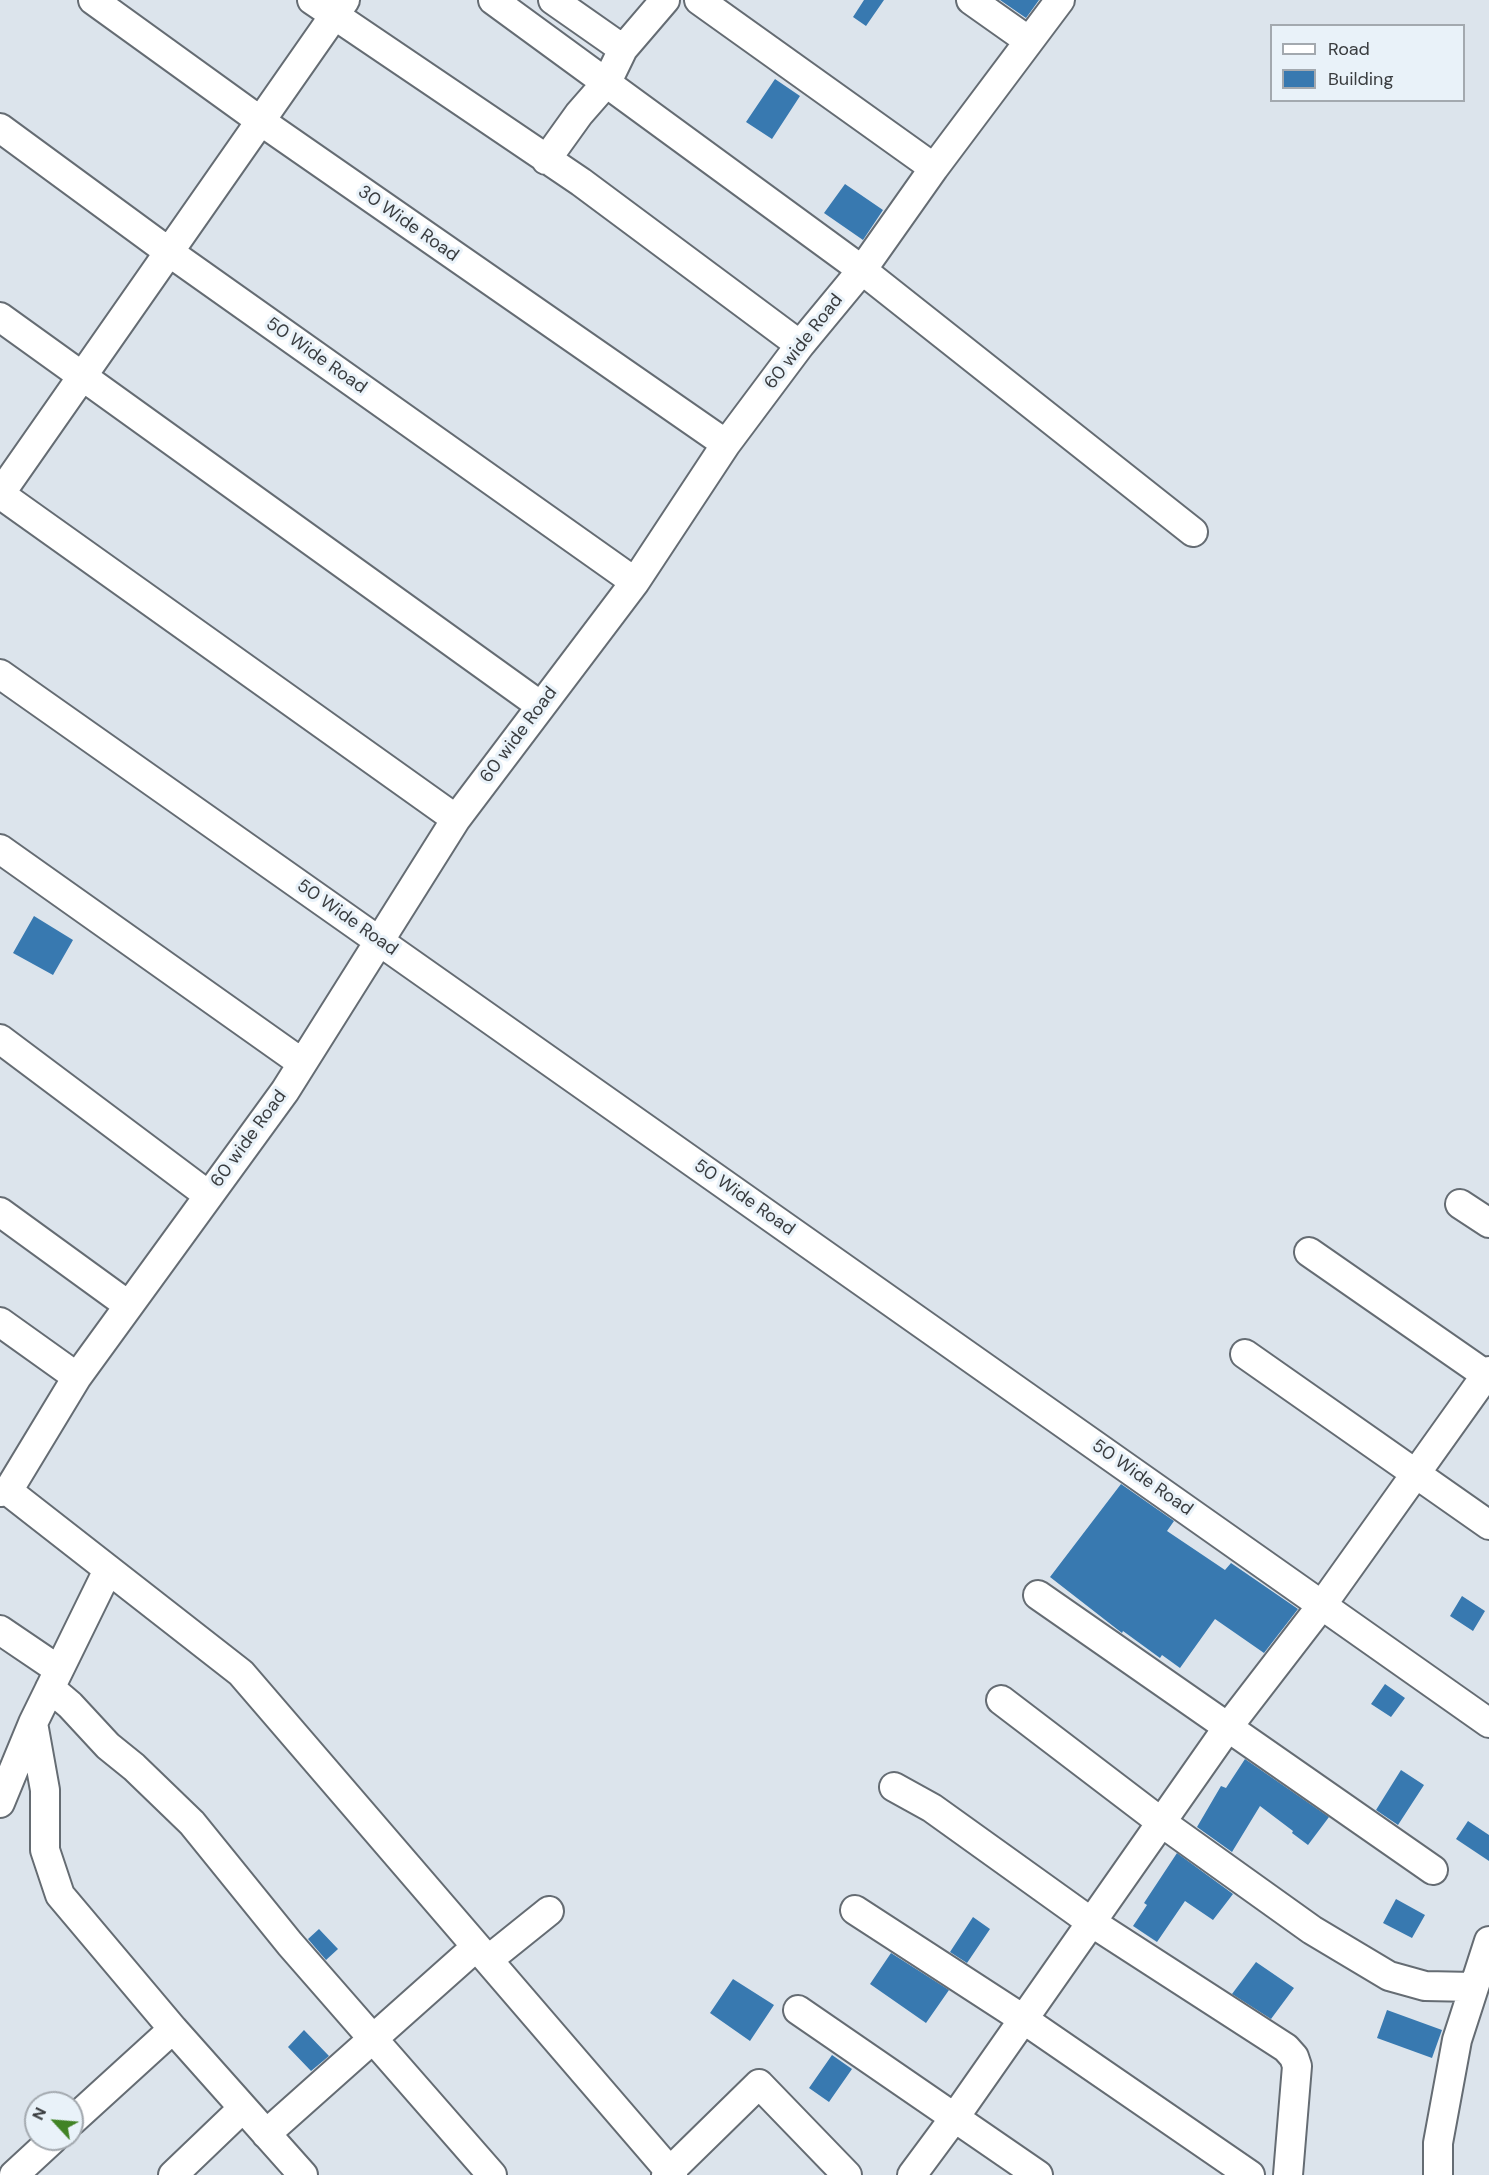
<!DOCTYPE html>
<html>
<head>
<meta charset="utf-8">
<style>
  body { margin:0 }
  #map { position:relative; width:1489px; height:2175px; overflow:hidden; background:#dce4ec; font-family:"DM Sans",sans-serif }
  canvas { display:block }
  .legend { position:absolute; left:1270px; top:24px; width:195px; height:78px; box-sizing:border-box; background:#e9f2f9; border:2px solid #a3a9af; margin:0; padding:8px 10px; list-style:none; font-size:18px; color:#393c3f }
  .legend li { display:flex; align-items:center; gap:12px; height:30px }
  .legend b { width:30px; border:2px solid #a3a9af }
  .north { position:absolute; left:24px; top:2091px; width:60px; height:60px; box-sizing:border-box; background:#e9f2f9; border:2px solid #a3a9af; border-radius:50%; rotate:296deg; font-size:16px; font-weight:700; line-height:24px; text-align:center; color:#393c3f }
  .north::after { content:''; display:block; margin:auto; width:21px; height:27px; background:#418325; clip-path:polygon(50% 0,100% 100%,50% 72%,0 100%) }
</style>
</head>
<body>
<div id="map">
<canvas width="1489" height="2175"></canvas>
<ul class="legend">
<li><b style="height:8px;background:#fff"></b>Road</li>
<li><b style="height:16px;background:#3879b0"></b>Building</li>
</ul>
<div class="north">N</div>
</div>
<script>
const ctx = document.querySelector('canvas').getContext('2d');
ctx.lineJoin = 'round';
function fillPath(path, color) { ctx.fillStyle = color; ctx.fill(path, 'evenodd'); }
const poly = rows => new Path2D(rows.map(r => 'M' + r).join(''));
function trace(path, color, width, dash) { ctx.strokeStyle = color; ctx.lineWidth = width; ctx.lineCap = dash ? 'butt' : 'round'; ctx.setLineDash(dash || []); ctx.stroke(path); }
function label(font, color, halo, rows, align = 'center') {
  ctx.font = font + ' "DM Sans",sans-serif'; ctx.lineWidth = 6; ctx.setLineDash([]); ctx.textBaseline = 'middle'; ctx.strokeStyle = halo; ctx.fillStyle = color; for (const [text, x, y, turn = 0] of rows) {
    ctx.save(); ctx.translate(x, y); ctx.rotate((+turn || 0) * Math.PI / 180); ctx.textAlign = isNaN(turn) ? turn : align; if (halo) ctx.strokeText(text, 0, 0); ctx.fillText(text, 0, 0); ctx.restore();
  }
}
fillPath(poly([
  [864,0,884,0,866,26,853,17],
  [1000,0,1039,0,1026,18],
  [775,79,800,96,772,139,746,122],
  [845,184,883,210,863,240,824,213],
  [34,916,73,940,53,975,13,953],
  [1121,1484,1174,1521,1167,1531,1225,1570,1231,1563,1298,1609,1264,1653,1215,1619,1180,1668,1162,1655,1160,1658,1123,1631,1122,1633,1050,1577],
  [1462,1596,1485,1611,1473,1631,1450,1616],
  [1385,1684,1405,1698,1391,1717,1371,1704],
  [1245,1759,1329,1817,1308,1845,1292,1833,1293,1831,1260,1806,1232,1852,1197,1827,1221,1786,1226,1788],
  [1401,1770,1424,1785,1398,1825,1376,1810],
  [1468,1821,1489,1835,1489,1861,1456,1839],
  [1177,1853,1233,1894,1213,1920,1185,1901,1157,1942,1133,1926,1147,1905,1144,1903],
  [1396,1899,1425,1915,1412,1938,1383,1923],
  [973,1917,990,1929,967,1963,950,1952],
  [319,1929,338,1949,326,1960,308,1939],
  [891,1953,949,1990,926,2023,870,1984],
  [1256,1962,1294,1988,1271,2019,1232,1994],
  [733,1979,774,2005,750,2041,710,2013],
  [1387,2010,1442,2030,1432,2058,1377,2038],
  [304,2030,329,2056,311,2071,288,2047],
  [832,2055,852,2069,829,2102,809,2088]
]), '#3879b0');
const minor = poly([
  [93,0,262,122,726,444],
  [312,0,581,182,800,345],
  [493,0,862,270,1193,532],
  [553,0,623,49],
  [699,0,934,168],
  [971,0,1029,41],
  [0,128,169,252,635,582],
  [546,160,579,114,607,82,623,49,665,0],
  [0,317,541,706],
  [0,494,345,0],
  [0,494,456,819],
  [0,674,1489,1723],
  [0,849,302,1063],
  [0,1039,208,1195],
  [1460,1204,1489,1223],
  [0,1212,128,1305],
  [1309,1252,1489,1377],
  [0,1322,77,1377],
  [1245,1354,1489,1525],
  [8,1491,77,1377,285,1091,456,819,635,582,726,444,800,345,862,270,934,168,1060,0],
  [0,1492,8,1491,241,1673,673,2175],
  [1038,1595,1433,1870],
  [0,1630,59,1670],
  [50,1688,70,1705,108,1746,134,1767,192,1823,290,1944,492,2175],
  [1001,1700,1161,1822,1312,1930,1389,1976,1425,1986,1474,1987],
  [33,1723,45,1790,45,1850,60,1895,173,2029,303,2175],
  [894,1787,932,1808,1091,1922,1286,2048,1294,2057,1297,2066,1288,2175],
  [0,1803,33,1723,108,1570],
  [855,1910,1023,2019,1250,2175],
  [488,1960,549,1911],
  [798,2010,1038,2175],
  [72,2121,173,2029],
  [266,2134,476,1947],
  [14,2175,53,2139],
  [173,2175,243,2108],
  [666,2175,759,2084,847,2175],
  [912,2175,955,2117,1228,1727,1322,1605,1489,1371],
  [1438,2175,1438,2143,1457,2040,1489,1941]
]);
trace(minor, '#656c73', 32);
trace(minor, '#fff', 28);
label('18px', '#393c3f', '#e9f2f9', [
  ["30 Wide Road",408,224,35],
  ["60 wide Road",804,342,-52],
  ["50 Wide Road",316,356,35],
  ["60 wide Road",519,735,-53],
  ["50 Wide Road",347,918,35],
  ["60 wide Road",249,1139,-54],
  ["50 Wide Road",744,1198,35],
  ["50 Wide Road",1142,1478,35]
]);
</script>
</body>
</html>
